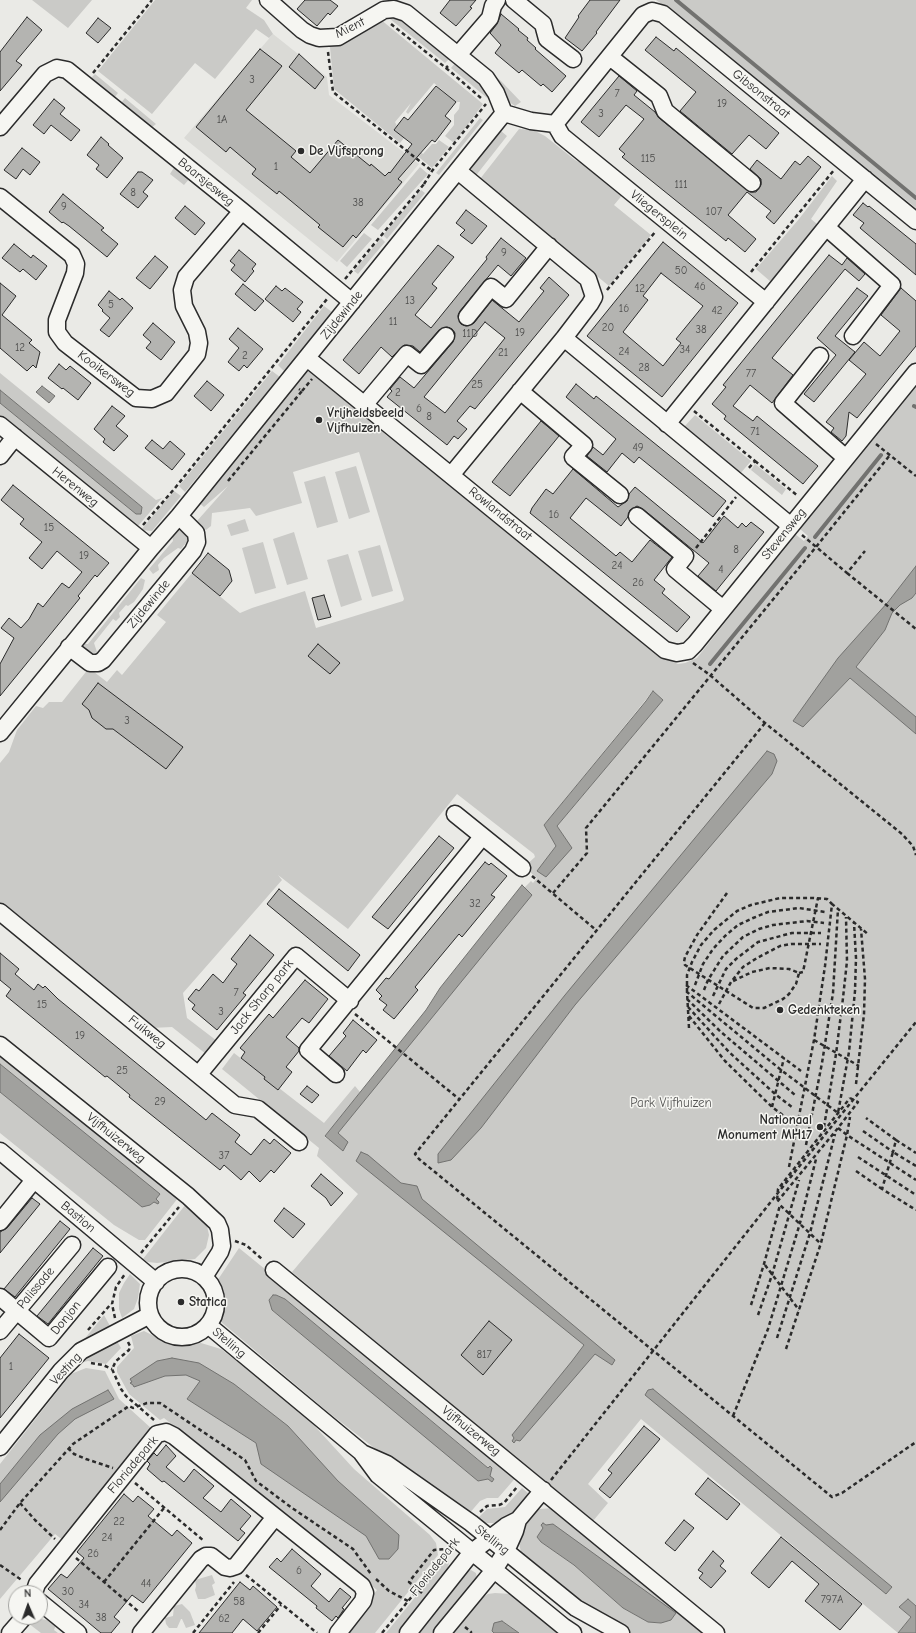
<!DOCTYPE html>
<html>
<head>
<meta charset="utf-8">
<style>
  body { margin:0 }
  #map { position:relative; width:916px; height:1633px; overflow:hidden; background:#eaeae6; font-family:"Comic Neue",sans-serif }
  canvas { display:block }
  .north { position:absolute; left:8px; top:1585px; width:40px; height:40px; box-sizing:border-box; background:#f6f6f2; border:1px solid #a5a5a2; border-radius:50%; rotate:358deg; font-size:11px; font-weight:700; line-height:16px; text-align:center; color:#2b2b2b }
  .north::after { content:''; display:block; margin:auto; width:14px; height:18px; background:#2b2b2b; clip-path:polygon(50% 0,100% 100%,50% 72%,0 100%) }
</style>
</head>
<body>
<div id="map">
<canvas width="916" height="1633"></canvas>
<div class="north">N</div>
</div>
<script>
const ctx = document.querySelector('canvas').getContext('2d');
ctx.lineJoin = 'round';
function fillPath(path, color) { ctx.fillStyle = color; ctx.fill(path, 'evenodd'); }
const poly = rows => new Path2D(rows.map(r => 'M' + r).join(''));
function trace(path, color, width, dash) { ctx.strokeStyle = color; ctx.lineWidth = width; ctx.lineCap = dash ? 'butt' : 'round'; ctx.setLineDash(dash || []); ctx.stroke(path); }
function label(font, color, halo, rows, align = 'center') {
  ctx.font = font + ' "Comic Neue",sans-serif'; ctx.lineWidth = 3; ctx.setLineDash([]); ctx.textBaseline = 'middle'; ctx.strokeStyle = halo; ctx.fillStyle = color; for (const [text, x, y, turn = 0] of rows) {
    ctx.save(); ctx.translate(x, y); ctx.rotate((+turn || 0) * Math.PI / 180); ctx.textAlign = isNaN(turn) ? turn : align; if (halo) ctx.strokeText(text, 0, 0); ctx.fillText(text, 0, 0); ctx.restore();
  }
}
fillPath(poly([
  [273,34,327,77,329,95,419,164,337,262,184,138]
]), '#dadad6');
fillPath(poly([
  [32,0,92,0,68,28],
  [155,0,252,0,246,8,264,20,273,34,269,38,256,29,215,79,195,63,152,114,98,71],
  [656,0,916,0,916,208,673,12],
  [397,14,451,57,445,63,385,15],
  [380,19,483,104,454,143,445,136,454,125,454,115,459,109,460,102,456,102,434,83,408,114,406,112,411,103,395,122,397,126,394,130,404,138,400,143,334,89,330,47,342,43],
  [476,60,501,81,521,102,515,106,508,101,475,65],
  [457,61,485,85,492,102,451,68],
  [95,74,118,93,114,98,90,79],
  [125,98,156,124,151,128,121,103],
  [480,118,483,120,439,175,436,173],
  [519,129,533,130,545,136,575,160,595,170,624,193,614,205,651,235,609,286,480,179],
  [501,131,507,136,474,178,471,174,472,165],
  [439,140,449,147,432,168,409,149,412,144,423,154,432,144,436,144],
  [175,166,190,178,184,185,170,174],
  [420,167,428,174,378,230,371,225],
  [832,176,837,181,811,219,817,224,771,282,756,269,799,219],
  [421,190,425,193,387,239,383,235],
  [364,233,372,239,347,267,340,261],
  [381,238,385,242,358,274,354,271],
  [324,306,332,312,285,372,278,365],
  [272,371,280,377,185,492,179,486],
  [302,371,310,372,323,379,386,435,436,472,665,658,678,664,685,663,697,658,795,534,804,541,808,536,800,529,916,385,916,1606,908,1599,900,1608,911,1617,898,1633,641,1419,588,1484,608,1503,593,1521,552,1490,553,1488,540,1477,537,1477,538,1475,528,1467,526,1468,497,1442,292,1272,358,1194,317,1156,319,1148,222,1069,234,1053,324,1123,355,1086,360,1092,325,1137,329,1140,527,891,524,888,531,881,533,883,537,878,524,867,535,857,534,854,457,794,348,929,278,875,282,880,183,993,187,1018,217,1041,206,1054,172,1027,151,1028,0,908,0,763,9,752,17,730,36,706,43,708,49,702,62,702,89,668,107,682,117,670,122,675,166,622,157,615,192,573,240,613,252,608,305,591,316,628,403,601,404,599,359,452,293,472,302,503,256,516,250,508,212,513,211,526,206,530,197,521,228,486,204,507,197,501,200,498,206,498],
  [653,691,663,700,557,826,567,841,538,871,556,846,544,825],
  [0,373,156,500,162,498,138,526,130,523,0,417,0,403,136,514,141,514,142,507,0,390],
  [695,415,751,461,739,475,684,427],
  [755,464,786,489,782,495,751,470],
  [356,466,370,512,349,519,335,472],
  [325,476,338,522,317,528,304,482],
  [174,491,181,496,152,531,141,530],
  [245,519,249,531,231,536,227,525],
  [181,526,190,538,181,549,178,548,164,558,158,565,159,570,153,574,149,569,173,541,172,535],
  [294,532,308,579,287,585,273,539],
  [263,542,276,588,255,594,242,548],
  [380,545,393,591,372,597,358,551],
  [348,554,362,600,341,607,327,560],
  [141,578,145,580,143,589,134,602,128,606,126,605,119,613,120,617,116,621,113,619,94,643,97,652,89,655,81,650,85,644,88,644],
  [0,1052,178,1198,145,1240,139,1240,114,1225,0,1133,0,1092,150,1205,154,1202,159,1202,156,1199,159,1194,0,1064],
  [186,1204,201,1218,207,1226,209,1235,206,1248,195,1259,157,1263,148,1262,143,1259],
  [239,1248,501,1461,518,1475,498,1498,487,1498,480,1501,468,1515,373,1447,328,1412,220,1321,224,1302,222,1289,217,1281],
  [273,1295,275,1295,285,1299,491,1470,490,1476,494,1479,492,1482,272,1310,269,1300],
  [130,1274,140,1284,138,1298,134,1309,122,1318,119,1309,119,1293,124,1283],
  [104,1315,110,1326,84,1342,82,1342],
  [144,1331,164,1341,182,1345,201,1343,221,1349,247,1369,310,1421,354,1469,430,1535,436,1543,438,1555,375,1633,344,1633,377,1590,164,1418,160,1420,129,1394,117,1372,117,1367,134,1348,131,1336],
  [117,1341,121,1348,106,1364,88,1361,80,1363,76,1360],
  [86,1368,105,1371,119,1399,152,1429,64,1541,55,1534,0,1599,0,1464,71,1374],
  [522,1488,529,1494,510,1516,503,1521,493,1523,483,1523,477,1519,487,1509,505,1507],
  [554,1508,711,1633,629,1633,597,1615,522,1557,519,1543,521,1531,539,1509],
  [544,1528,661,1623,648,1622,623,1608,574,1565,541,1542,537,1537],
  [447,1558,449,1562,447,1573,432,1593,398,1633,386,1633],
  [471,1570,476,1573,477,1579,432,1633,416,1633,466,1572],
  [212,1575,215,1583,212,1585,215,1595,205,1599,198,1599,195,1590,196,1586,195,1580],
  [495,1593,511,1594,561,1633,519,1633,502,1621,492,1631,494,1633,452,1633,479,1600,488,1594],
  [182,1604,190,1612,195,1625,186,1628,182,1619,181,1619,177,1628,169,1628,166,1624,165,1618,173,1616,174,1606],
  [34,1618,48,1620,56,1625,54,1630,58,1633,41,1633,24,1620]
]), '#cacac7');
const water = poly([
  [42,386,55,396,49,403,36,392,42,386],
  [0,390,142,507,141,514,136,514,0,403,0,390],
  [916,566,916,593,912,598,900,605,892,613,885,630,856,667,916,717,916,734,850,678,803,727,793,721,838,658,888,602,916,566],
  [653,691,663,700,557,826,572,848,546,877,537,871,556,846,544,825,646,701,653,691],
  [767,751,774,754,777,761,772,774,575,1005,481,1128,451,1160,438,1163,438,1154,565,995,767,751],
  [522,885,532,895,338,1133,348,1142,343,1151,325,1136,426,1010,440,988,522,885],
  [0,1064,160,1194,156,1199,159,1202,158,1204,154,1202,150,1205,142,1207,0,1092,0,1064],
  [361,1152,368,1155,401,1183,417,1186,422,1199,615,1360,612,1365,595,1354,520,1441,516,1440,514,1443,512,1441,514,1438,512,1435,572,1361,584,1345,356,1161,361,1152],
  [273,1295,276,1295,285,1299,488,1468,490,1466,492,1468,490,1476,494,1479,492,1482,488,1479,478,1481,272,1310,269,1300,273,1295],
  [172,1358,199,1363,234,1384,288,1426,338,1481,399,1535,398,1549,389,1559,379,1559,366,1536,261,1464,256,1443,187,1399,200,1381,186,1375,165,1376,134,1387,133,1385,130,1383,132,1382,130,1379,157,1361,172,1358],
  [653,1389,892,1587,886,1594,645,1395,648,1390,653,1389],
  [108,1390,114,1399,75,1419,58,1434,0,1502,0,1484,40,1435,72,1409,108,1390],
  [543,1523,546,1525,553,1524,676,1613,671,1620,661,1623,648,1622,623,1608,574,1565,541,1542,537,1537,543,1528,541,1525,543,1523],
  [908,1599,916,1606,916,1633,898,1633,911,1617,899,1607,908,1599],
  [502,1621,519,1633,494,1633,492,1631,494,1623,502,1621]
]);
fillPath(water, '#a1a19e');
trace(water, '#727270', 1);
trace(poly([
  [676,0,916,198],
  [914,406,916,407],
  [815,537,881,455],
  [710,664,805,548]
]), '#727270', 4);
const building = poly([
  [305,0,330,0,338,6,330,15,328,13,317,26,297,9,305,0],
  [450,0,476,0,470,7,472,8,456,26,440,13,450,0],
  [590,0,620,0,596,32,597,33,582,51,565,38,579,17,578,16,590,0],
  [501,14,519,29,518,30,528,38,527,40,536,48,535,49,566,76,552,92,543,84,541,86,522,70,519,73,495,53,501,45,490,33,497,24,501,14],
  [27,17,42,30,16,61,22,65,0,91,0,52,27,17],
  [98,18,111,28,98,43,86,33,98,18],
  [656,37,674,51,676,48,779,133,766,149,749,135,732,154,680,111,696,92,645,50,656,37],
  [260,49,282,66,246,110,296,151,291,157,310,173,338,140,370,166,371,164,385,176,389,172,390,173,412,144,394,130,404,117,408,120,436,86,456,102,445,116,451,121,435,142,432,140,398,179,402,182,356,238,353,235,343,247,318,227,320,225,279,191,277,194,252,174,256,169,230,147,226,152,196,127,260,49],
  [299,54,324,77,315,89,289,67,299,54],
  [619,76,637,91,634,95,655,112,659,118,750,192,756,192,761,185,761,179,750,169,757,160,781,179,795,161,800,165,808,156,821,167,774,224,766,217,771,211,747,192,728,215,756,239,745,252,728,238,726,241,622,157,625,154,619,149,644,119,626,105,599,137,581,122,619,76],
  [54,99,65,108,60,114,80,130,71,141,51,125,44,134,33,125,54,99],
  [101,137,109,144,108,145,123,158,107,178,96,169,99,165,87,155,101,137],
  [22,148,40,162,30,175,23,169,16,179,4,170,22,148],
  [138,172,142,172,153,180,143,192,148,196,138,208,120,194,138,172],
  [63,194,104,228,101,230,118,244,107,257,69,226,63,222,62,223,49,212,63,194],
  [863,203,868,207,869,206,916,244,916,275,860,228,864,223,853,215,863,203],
  [185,206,205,223,195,235,175,218,185,206],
  [466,210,487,226,472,244,460,235,465,230,456,223,466,210],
  [501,238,526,258,511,276,498,265,460,311,458,316,461,324,466,326,474,323,492,300,519,322,544,291,540,288,549,277,569,295,475,409,470,406,457,421,467,429,458,439,454,436,447,445,387,397,392,391,390,389,400,377,414,388,453,342,455,333,452,329,447,327,439,330,420,352,413,346,404,345,392,357,381,347,359,374,343,360,438,245,454,257,432,284,437,288,415,315,431,328,487,259,486,257,501,238],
  [485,322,505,338,445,413,424,397,485,322],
  [663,242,738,303,662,397,587,336,663,242],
  [661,273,703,306,676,339,681,343,663,366,623,332,648,300,643,296,661,273],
  [14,244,31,258,33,255,47,266,36,280,23,269,20,272,2,258,14,244],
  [239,250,256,264,252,269,254,271,245,282,231,270,235,265,230,261,239,250],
  [829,255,842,265,847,258,865,274,859,281,845,269,772,358,793,375,772,403,750,385,733,406,753,421,757,416,818,466,803,484,724,419,726,416,712,404,726,387,723,385,829,255],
  [155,256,168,267,150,289,136,278,155,256],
  [0,283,16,296,2,315,32,340,29,343,40,352,36,368,33,365,27,371,0,348,0,283],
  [243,284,264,301,255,311,235,294,243,284],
  [276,286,282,291,285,288,303,302,297,309,301,312,293,322,265,299,276,286],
  [857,288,868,296,835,336,855,352,814,402,804,394,836,355,817,338,857,288],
  [901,288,916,301,916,346,857,418,849,412,846,436,842,441,831,432,834,428,826,422,866,374,849,360,864,342,880,356,900,331,881,315,901,288],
  [109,291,120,300,122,298,133,308,109,337,100,330,110,318,102,311,103,310,98,305,109,291],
  [153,323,175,342,161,360,146,348,151,342,143,335,153,323],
  [238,328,263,349,247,368,244,365,239,371,228,362,239,348,229,339,238,328],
  [59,364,66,370,70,366,91,383,78,400,63,388,62,389,48,378,59,364],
  [207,381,224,395,211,411,194,396,207,381],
  [576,384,594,399,596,396,726,501,713,517,639,457,634,463,622,453,607,472,587,456,593,447,603,455,616,439,566,397,576,384],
  [112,406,125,416,116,426,128,436,114,451,103,442,105,439,94,429,112,406],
  [541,421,559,436,510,496,492,482,541,421],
  [152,440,163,449,170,441,185,454,172,470,145,448,152,440],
  [573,469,618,507,627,501,629,494,635,487,703,543,724,516,738,528,742,523,746,527,751,522,764,532,716,591,698,576,709,563,643,509,637,506,630,510,628,517,621,526,586,498,570,518,616,556,620,552,632,562,650,540,672,557,654,580,665,589,662,593,690,617,677,632,530,513,532,508,546,489,553,494,573,469],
  [13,485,109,563,97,577,95,575,78,596,80,598,0,696,0,664,14,638,1,628,9,618,21,628,29,619,38,603,43,607,62,583,69,588,82,572,57,551,42,569,29,558,42,542,20,524,24,519,1,500,13,485],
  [208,553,229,570,232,581,220,596,192,573,208,553],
  [324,595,331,617,318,620,312,598,324,595],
  [318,644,340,663,330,674,308,656,318,644],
  [98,683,183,747,166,769,113,729,106,729,92,718,89,710,82,704,98,683],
  [439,836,454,848,388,929,372,917,439,836],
  [485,862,489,865,491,863,507,876,491,895,495,897,462,937,459,934,439,958,415,987,418,990,394,1019,383,1010,387,1005,379,999,382,996,376,990,386,978,389,979,485,862],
  [279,889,360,955,348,971,267,904,279,889],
  [250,935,274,955,243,993,246,995,217,1030,192,1009,195,1005,188,999,196,989,199,991,213,974,223,983,237,964,231,959,250,935],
  [0,953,19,969,15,974,34,990,38,984,43,988,45,986,58,999,206,1120,212,1113,240,1135,235,1142,251,1155,264,1139,270,1144,274,1139,291,1153,274,1173,271,1170,260,1182,249,1171,241,1180,224,1165,220,1170,129,1097,130,1095,107,1076,105,1077,6,996,11,989,0,980,0,953],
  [305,980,328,999,309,1023,302,1018,286,1037,299,1048,299,1051,286,1067,292,1072,278,1090,264,1079,265,1077,241,1058,245,1052,240,1048,269,1014,273,1018,305,980],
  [353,1020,377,1040,366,1053,363,1050,347,1071,329,1056,346,1036,343,1033,353,1020],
  [307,1086,319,1095,312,1103,300,1094,307,1086],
  [321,1174,343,1193,331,1206,326,1198,311,1186,321,1174],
  [32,1198,40,1204,0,1253,0,1232,7,1228,32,1198],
  [284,1208,305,1224,293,1238,274,1221,284,1208],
  [60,1221,70,1229,15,1297,4,1289,60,1221],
  [93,1248,103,1256,48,1324,37,1316,93,1248],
  [489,1321,512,1340,483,1375,461,1355,489,1321],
  [19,1334,49,1358,0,1418,0,1358,19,1334],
  [644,1426,660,1439,610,1498,599,1489,612,1473,608,1470,644,1426],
  [166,1445,176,1456,166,1467,184,1482,194,1469,214,1486,203,1498,221,1512,231,1499,251,1516,240,1529,245,1533,238,1541,164,1481,162,1482,147,1469,150,1464,147,1461,154,1453,157,1456,166,1445],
  [708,1478,740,1504,727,1520,695,1494,708,1478],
  [124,1494,133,1502,138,1496,154,1509,148,1516,172,1536,177,1530,192,1543,143,1603,132,1595,114,1617,120,1622,111,1633,101,1633,48,1589,61,1574,67,1578,84,1558,77,1552,124,1494],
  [684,1520,694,1528,675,1551,665,1543,684,1520],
  [781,1537,862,1604,840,1630,805,1601,819,1584,792,1561,769,1588,751,1573,781,1537],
  [292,1549,321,1574,311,1586,329,1602,340,1588,351,1597,342,1608,344,1609,338,1618,336,1616,332,1621,316,1608,317,1606,269,1567,277,1558,281,1562,292,1549],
  [713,1551,724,1561,720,1566,726,1571,711,1588,699,1578,703,1573,698,1570,713,1551],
  [240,1582,250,1590,253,1586,277,1607,257,1631,243,1619,232,1633,199,1633,240,1582]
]);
fillPath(building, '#b4b4b1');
trace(building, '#2b2b2b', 1);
const minor = poly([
  [268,0,302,30,310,35,319,38,338,37,384,10,394,9,406,13,486,78,496,93,504,113],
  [514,0,543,24,547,39,573,59],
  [458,55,490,18,493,6,497,0],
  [610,57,659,96,665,111,752,183],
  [504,113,531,121,555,124],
  [555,124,643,15,652,11,663,14,916,221],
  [555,124,562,136,766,302],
  [0,127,45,74,57,68,67,70,242,211,352,302],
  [0,197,72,255,76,264,75,273,57,320,57,332,65,343,136,398,152,399,166,393,197,354,199,343,197,332,184,306,182,290,186,277,242,211],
  [826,227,892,285,853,336],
  [467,317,491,287,506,299,549,246],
  [564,338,791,526],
  [820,356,783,403,846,458],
  [307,358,665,650,677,653,688,651,695,644,916,372],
  [520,391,584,445,573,457,620,495],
  [365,404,407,354,421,365,446,336],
  [667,424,865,179],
  [0,425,151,548],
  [0,456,15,437],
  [452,474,564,338,590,304,594,297,588,279,458,171],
  [637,516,685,556,675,569,723,609],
  [69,647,90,663,98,663,103,660,193,551,197,542,196,533,179,516],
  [0,733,151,548,179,516,504,113],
  [455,814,522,868],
  [0,912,235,1105,258,1109,299,1142],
  [0,1045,188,1196,217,1223,220,1230,222,1246,220,1252,204,1277],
  [199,1074,296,956,350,1001],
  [336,1074,308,1050,482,837],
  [0,1151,156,1282],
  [0,1222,34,1180],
  '148 1303a34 34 0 1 1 68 0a34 34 0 1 1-68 0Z',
  [274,1270,716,1633],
  [0,1297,49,1338,108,1267],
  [208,1325,361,1452,378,1475,564,1627,573,1633],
  [0,1331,72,1245],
  [0,1447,61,1371,81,1351,150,1315],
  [362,1453,387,1464,471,1523,576,1608,621,1633],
  [518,1520,543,1490],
  [34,1593,37,1584,157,1434,166,1432,174,1436,362,1586,365,1593,363,1601,338,1633],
  [40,1602,78,1633],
  [10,1633,24,1617],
  [141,1633,201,1559,206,1556,211,1556,225,1567,230,1568,236,1566,275,1517],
  [408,1633,472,1552,506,1526,518,1520,515,1531,506,1551,494,1570,442,1633]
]);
trace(minor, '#2b2b2b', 19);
trace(poly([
  [391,24,446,68,448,66],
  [328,52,333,92,432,171],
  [446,68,481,98],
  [93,73,152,0],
  [424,184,432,171,486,104],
  [751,272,834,170],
  [345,279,424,184],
  [607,290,656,231],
  [302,391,312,379],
  [694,411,755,461,747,470],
  [876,444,916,476],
  [755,461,798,496],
  [228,481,302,391,299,389],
  [143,525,175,488,327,299],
  [802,535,847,573,865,551],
  [696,548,736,497],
  [847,573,916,629],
  [693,663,710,675,765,723,902,834,913,846,916,855],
  [765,723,415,1154,419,1159,832,1497,842,1493,916,1442],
  [532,876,596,930],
  [553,893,587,853,586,828,816,547,890,455],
  [727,893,697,935,685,957,684,962,685,965,753,1008,764,1008,783,999,789,994,796,984,799,973,789,969,770,968,752,972,731,982],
  [799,973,803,972,818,898],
  [686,985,801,1071],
  [695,985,703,964,713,949,725,936,738,925,753,918,768,912,799,908,825,912],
  [704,990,708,980,723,956,743,937,759,929,773,925,807,921,824,923],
  [687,992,687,975,692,962,701,945,714,930,737,911,751,905,780,898,814,898,827,899,832,904],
  [713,996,726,969,736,959,758,942,792,933,821,933],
  [687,999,721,1032,795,1095],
  [719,1004,731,982,743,967,757,958,780,946,791,944,821,944],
  [688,1007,729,1052,775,1094,792,1107],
  [355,1014,459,1099],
  [689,1016,725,1061,772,1107,788,1119],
  [689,1028,687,992,781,1070,838,1113,849,1052,855,991,856,958,854,923],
  [814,1040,859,1066],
  [856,1084,864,1014,865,979,861,929],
  [850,1098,858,1102,838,1128,777,1202,778,1189,850,1098],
  [772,1107,784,1058],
  [824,1127,836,1054,843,998,847,961,846,917],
  [838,1128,847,1135,916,1180],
  [863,1131,893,1152,896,1140,866,1118],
  [896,1140,916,1153],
  [806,1145,822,1063,833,993,838,909],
  [858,1157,916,1195],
  [916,1166,893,1152,882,1189,916,1210],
  [789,1167,814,1040,825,966,832,904,869,935],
  [856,1171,882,1189],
  [235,1241,246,1245,263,1260],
  [141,1253,179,1207],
  [765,1265,799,1310],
  [751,1305,764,1264,780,1205,820,1243],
  [758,1315,772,1275,799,1180],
  [115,1318,112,1304,116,1287,125,1274],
  [88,1330,111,1304],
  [777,1338,810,1233,835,1134],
  [128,1342,130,1346,129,1350,116,1361,112,1369,121,1389,126,1396,154,1420],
  [786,1349,821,1243,847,1135,850,1117],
  [91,1363,103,1365,112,1369],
  [733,1416,768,1329,800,1223,816,1159],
  [68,1448,74,1454,86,1459,113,1468],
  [551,1480,777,1194,916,1022],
  [135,1483,204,1541],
  [20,1503,35,1520,55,1539],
  [480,1512,487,1506,499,1505,504,1503,517,1487],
  [0,1530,20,1503,73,1444,129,1406,133,1408,147,1403,160,1403,245,1460,256,1481,292,1508,353,1549,371,1574],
  [76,1558,139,1612],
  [0,1565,23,1581],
  [246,1575,317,1633],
  [376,1579,389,1591,408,1601],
  [104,1582,164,1508],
  [422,1593,409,1582,434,1550,445,1549],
  [465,1627,471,1632,471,1633],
  [193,1633,234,1582],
  [258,1633,281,1605],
  [382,1633,450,1550]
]), '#2b2b2b', 2.5, [4, 3]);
trace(minor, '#f6f6f2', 16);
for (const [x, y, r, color] of [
  [301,151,4,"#2b2b2b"],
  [319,420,4,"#2b2b2b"],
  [780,1010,4,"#2b2b2b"],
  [820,1127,4,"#2b2b2b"],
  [181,1302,4,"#2b2b2b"]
]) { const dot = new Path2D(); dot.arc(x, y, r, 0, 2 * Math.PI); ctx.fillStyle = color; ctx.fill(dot); trace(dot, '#f6f6f2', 1.5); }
label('11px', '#4d4d4c', null, [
  ["3",252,80],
  ["7",617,94],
  ["19",722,104],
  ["3",601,114],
  ["1A",222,120],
  ["115",648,159],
  ["1",276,167],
  ["111",681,185],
  ["8",133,193],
  ["38",358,203],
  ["9",64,207],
  ["107",714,212],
  ["9",504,253],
  ["50",681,271],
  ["46",700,287],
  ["12",640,289],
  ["13",410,301],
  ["5",111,305],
  ["16",624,309],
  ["42",717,311],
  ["11",393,322],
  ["20",608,328],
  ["38",701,330],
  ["19",520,333],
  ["11D",470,334],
  ["12",20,348],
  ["34",685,350],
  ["24",624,352],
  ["21",503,353],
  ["2",245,356],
  ["28",644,368],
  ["77",751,374],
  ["25",477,385],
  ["2",398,393],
  ["6",419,409],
  ["8",429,417],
  ["71",755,432],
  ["49",638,448],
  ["16",554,515],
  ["15",49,528],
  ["8",736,550],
  ["19",84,556],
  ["24",617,566],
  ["4",721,570],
  ["26",638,583],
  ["3",127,721],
  ["32",475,904],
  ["7",236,993],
  ["15",42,1005],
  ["3",221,1012],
  ["19",80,1036],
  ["25",122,1071],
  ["29",160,1102],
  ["37",224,1156],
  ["817",484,1355],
  ["1",11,1367],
  ["22",119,1522],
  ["24",107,1538],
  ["26",93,1554],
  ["6",299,1571],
  ["44",146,1584],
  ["30",68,1592],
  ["797A",832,1600],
  ["58",239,1602],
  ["34",84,1605],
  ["38",101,1618],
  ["62",224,1619]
]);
label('13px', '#2b2b2b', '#f6f6f2', [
  ["Mient",350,28,-26],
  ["Gibsonstraat",761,94,39],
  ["Baarsjesweg",206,182,39],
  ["Vliegersplein",659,215,39],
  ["Zijdewinde",342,315,-51],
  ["Kooikersweg",106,374,37],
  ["Herenweg",75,487,39],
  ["Rowlandstraat",500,514,39],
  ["Stevensweg",784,534,-51],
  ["Zijdewinde",149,604,-50],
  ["Jack Sharp park",262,997,-51],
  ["Fuikweg",147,1032,39],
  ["Vijfhuizerweg",116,1138,39],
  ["Bastion",78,1217,40],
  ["Palissade",36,1288,-50],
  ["Donjon",66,1318,-51],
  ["Stelling",229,1343,40],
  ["Vesting",66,1369,-47],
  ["Vijfhuizerweg",471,1431,39],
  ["Floriadepark",133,1465,-50],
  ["Stelling",492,1540,38],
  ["Floriadepark",435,1567,-51]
]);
label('bold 13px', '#2b2b2b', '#f6f6f2', [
  ["De Vijfsprong",309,151],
  ["Vrijheidsbeeld",327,413],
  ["Vijfhuizen",327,428],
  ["Gedenkteken",788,1010],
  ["Nationaal",812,1120,"right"],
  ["Monument MH17",812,1135,"right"],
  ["Statica",189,1302]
], 'left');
label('13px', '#535352', '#f6f6f2', [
  ["Park Vijfhuizen",671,1103]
]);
</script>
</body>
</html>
